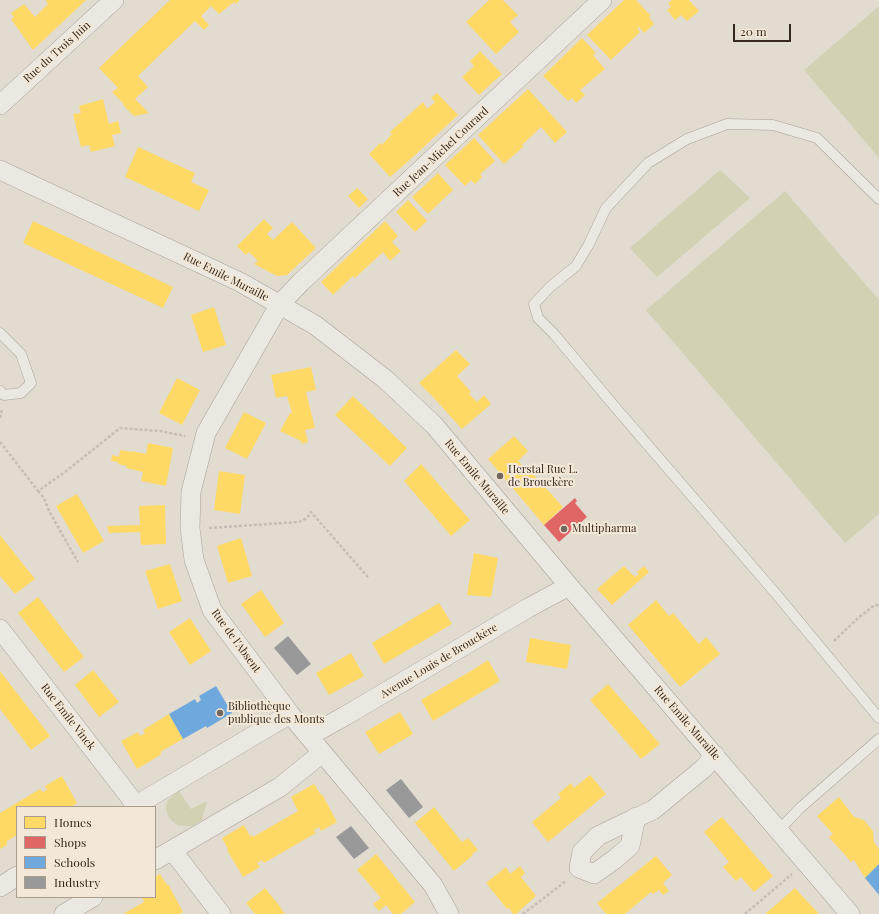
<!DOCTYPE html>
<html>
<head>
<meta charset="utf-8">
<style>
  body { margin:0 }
  #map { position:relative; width:879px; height:914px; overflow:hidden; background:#e2dbd0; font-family:"Playfair Display",serif }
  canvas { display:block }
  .legend { position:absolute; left:16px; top:806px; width:140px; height:92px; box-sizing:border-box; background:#f3e8d7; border:1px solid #a89c8e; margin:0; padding:5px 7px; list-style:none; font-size:12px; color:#372921 }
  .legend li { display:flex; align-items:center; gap:8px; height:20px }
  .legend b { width:20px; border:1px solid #a89c8e }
  .scale { position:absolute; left:733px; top:24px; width:58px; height:18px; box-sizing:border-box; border:2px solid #372921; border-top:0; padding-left:5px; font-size:12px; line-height:14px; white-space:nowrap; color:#372921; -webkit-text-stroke:3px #f3e8d7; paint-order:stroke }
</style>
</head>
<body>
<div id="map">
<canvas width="879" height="914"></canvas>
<ul class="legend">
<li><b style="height:11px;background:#ffd966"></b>Homes</li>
<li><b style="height:11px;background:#e06666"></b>Shops</li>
<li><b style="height:11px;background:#6fa8dc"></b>Schools</li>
<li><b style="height:11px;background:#999"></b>Industry</li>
</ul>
<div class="scale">20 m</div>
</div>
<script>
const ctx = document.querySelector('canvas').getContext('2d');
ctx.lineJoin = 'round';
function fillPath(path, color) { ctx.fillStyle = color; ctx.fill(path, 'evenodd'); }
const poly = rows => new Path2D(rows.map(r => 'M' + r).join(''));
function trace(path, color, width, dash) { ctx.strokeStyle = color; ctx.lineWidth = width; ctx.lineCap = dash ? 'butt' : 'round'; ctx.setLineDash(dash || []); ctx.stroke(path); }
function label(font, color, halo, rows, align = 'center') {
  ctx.font = font + ' "Playfair Display",serif'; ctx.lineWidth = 4; ctx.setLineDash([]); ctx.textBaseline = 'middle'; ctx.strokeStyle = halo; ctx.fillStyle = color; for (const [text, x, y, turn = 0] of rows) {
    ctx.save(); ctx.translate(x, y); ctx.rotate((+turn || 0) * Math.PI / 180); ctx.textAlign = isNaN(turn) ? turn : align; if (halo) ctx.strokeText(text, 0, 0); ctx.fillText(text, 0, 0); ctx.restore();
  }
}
fillPath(poly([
  [879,6,879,158,804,70],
  [720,170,750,198,657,277,630,248],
  [785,191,879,300,879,514,845,543,646,310],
  [179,791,191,809,207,801,202,820,192,826,179,826,174,823,169,818,167,812,166,807,168,800]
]), '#d3d1b4');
fillPath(poly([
  [47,0,86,0,33,50,11,19,14,18,11,13,24,4,35,17,48,4,46,1],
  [170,0,240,0,236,4,234,2,219,14,211,6,201,16,209,25,204,30,195,21,138,76,148,87,135,99,149,113,134,116,123,105,124,104,112,92,118,88,99,68],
  [489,0,503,0,518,15,510,22,519,32,496,54,466,22],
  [624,0,636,0,651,16,649,17,654,24,644,33,639,27,637,28,640,32,611,60,587,35],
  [672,0,689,0,699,11,687,21,681,15,675,20,667,10,671,7,668,3],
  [582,38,596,53,593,55,605,69,580,90,585,95,576,103,572,98,568,101,543,76],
  [480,51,502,74,479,95,462,77,474,66,470,61],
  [528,89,567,132,555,143,541,127,522,145,524,146,504,164,478,135],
  [437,93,458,115,413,157,390,177,369,154,380,143,382,145,392,134,390,132,423,102,427,109,435,102,431,98],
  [103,99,109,124,118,121,121,133,112,135,115,146,91,152,89,145,81,147,73,114,81,113,79,106],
  [474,138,495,161,480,174,482,177,475,184,471,180,465,186,445,165],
  [138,147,195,173,191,182,209,190,199,211,125,177],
  [438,173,453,190,428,214,412,197],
  [357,188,368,199,359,208,348,196],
  [408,200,427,221,415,232,396,212],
  [264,219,273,228,267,234,273,240,292,222,316,248,287,275,277,276,254,264,258,261,249,252,246,255,237,246],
  [33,221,173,287,163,308,23,243],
  [385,221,398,236,392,242,401,251,390,261,383,252,355,278,353,276,333,295,321,282],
  [214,307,226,345,203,352,191,315],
  [456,350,470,364,457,376,471,392,469,394,477,402,484,395,491,404,462,429,433,397,419,383],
  [311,367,316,390,306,392,315,428,305,430,308,442,302,444,301,441,280,431,290,413,292,413,287,396,276,398,271,375],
  [177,378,200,390,182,425,159,413],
  [353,396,407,448,390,466,335,415],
  [244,412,266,423,247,459,225,448],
  [514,436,528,451,518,461,531,475,533,474,563,507,544,525,488,459],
  [148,443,173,448,166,486,141,481,143,472,126,468,127,466,118,464,118,462,111,461,112,455,119,457,120,450,132,452,132,451,146,454],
  [421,464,470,520,451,536,404,481],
  [219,471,245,475,240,514,214,510],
  [77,494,104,541,83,553,56,506],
  [165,505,166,544,141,545,140,532,109,533,107,526,140,525,139,506],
  [0,535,35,579,15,594,0,576],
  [241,538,252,576,228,583,217,546],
  [474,553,498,558,491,597,467,595],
  [170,564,182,601,158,609,145,571],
  [624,566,635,577,639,574,637,572,644,566,649,572,612,605,597,589],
  [261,590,284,623,265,637,241,604],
  [38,597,84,657,64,672,18,613],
  [656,600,669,616,673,613,699,644,706,637,720,654,680,687,628,625],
  [439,603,452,624,384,664,372,643],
  [190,618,211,651,190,665,169,632],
  [530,638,571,645,567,669,526,662],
  [351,653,364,676,329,695,316,673],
  [488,660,500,681,433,721,421,700,471,671],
  [93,670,119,702,99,717,75,685],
  [0,671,50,736,31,750,0,709],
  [608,684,660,744,641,759,590,700],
  [400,712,413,734,379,754,365,732],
  [169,714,183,739,160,752,162,754,137,769,121,741,138,732,140,736,145,733,143,730],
  [590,775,606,794,548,842,532,822,561,798,558,794,571,783,574,788],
  [62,776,77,803,71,807,17,807,17,835,7,841,7,845,0,849,0,813,40,789,43,792,47,790,45,786],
  [314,784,321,795,322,794,337,822,321,831,319,827,314,830,316,833,264,863,262,860,257,863,260,867,243,877,227,850,228,849,222,838,244,825,250,836,252,835,253,837,298,811,291,797],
  [839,797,854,817,864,820,873,831,874,842,879,849,879,864,865,878,854,860,851,862,829,837,833,834,817,816],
  [434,807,462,842,468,838,478,850,472,854,473,855,454,871,415,823],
  [722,817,773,876,754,892,741,877,736,881,723,867,729,862,704,832],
  [376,854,415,902,401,914,393,914,386,905,379,911,373,904,381,898,357,870],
  [656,856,672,875,663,883,669,891,663,895,659,890,653,894,651,892,625,914,606,914,597,903],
  [520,866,525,873,521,877,536,896,516,914,513,914,509,908,507,909,486,883,506,867,510,874],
  [160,874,167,885,168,884,183,912,180,914,123,914,144,902,142,897,155,897,155,877],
  [265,888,278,904,285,914,255,914,246,903],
  [795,888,819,914,765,914]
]), '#ffd966');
fillPath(poly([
  [575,498,577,501,575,503,587,517,559,542,544,525]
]), '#e06666');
fillPath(poly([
  [216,686,232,713,207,728,206,726,183,739,169,714,195,699,197,703,201,700,199,696],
  [879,864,879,895,865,878]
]), '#6fa8dc');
fillPath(poly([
  [288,636,311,664,297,675,274,648],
  [401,779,423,807,409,818,386,790],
  [351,826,369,848,354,859,336,837]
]), '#999');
const service = poly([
  [879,199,817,138,773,125,727,124,687,139,648,163,606,208,589,244,576,266,550,287,534,304,538,318,554,334,615,407,777,595,879,718],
  [0,333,21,354,31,383,21,393,4,395,0,391],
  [778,831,800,808,879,739]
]);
const minor = poly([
  [0,105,114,0],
  [0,170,240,282,315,325,385,379,434,425,569,586,850,914],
  [0,629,136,805],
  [309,736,345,716,528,608,569,586],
  [133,807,290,714],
  [636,817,630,846,615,859,594,874,579,868,582,852,598,836,627,822,653,810,704,768,715,755],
  [172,850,221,914],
  [155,860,280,787,322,753],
  [0,887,17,876],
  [64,914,93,897],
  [449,914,433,885,290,714,212,610,194,560,190,528,191,492,206,433,280,304,301,282,602,0]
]);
trace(service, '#a8a198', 11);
trace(minor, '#a8a198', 20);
trace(poly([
  [0,418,2,409],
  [0,442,38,491,65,472,120,428,160,431,185,436],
  [38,491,44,498,49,511,78,562],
  [209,528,299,522,307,518,311,512,368,577],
  [834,641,858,618,875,605,879,605],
  [523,914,566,881],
  [745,914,792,874]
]), '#c4beb7', 2.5, [3, 2]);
trace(service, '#ebe7e1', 10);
trace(minor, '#ebe7e1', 19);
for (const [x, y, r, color] of [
  [500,476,4,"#73675e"],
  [564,529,4,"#73675e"],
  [220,713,4,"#73675e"]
]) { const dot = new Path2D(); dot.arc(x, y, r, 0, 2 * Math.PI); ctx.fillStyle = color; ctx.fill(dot); trace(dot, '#f3e8d7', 1.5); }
label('11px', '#372921', '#f3e8d7', [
  ["Rue du Trois Juin",57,52,-42],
  ["Rue Jean-Michel Courard",441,152,-43],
  ["Rue Emile Muraille",226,277,27],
  ["Rue Emile Muraille",477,477,50],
  ["Rue de l'Absent",236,641,54],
  ["Avenue Louis de Brouckère",439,661,-31],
  ["Rue Emile Vinck",68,717,52],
  ["Rue Emile Muraille",687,723,49]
]);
label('11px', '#372921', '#f3e8d7', [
  ["Herstal Rue L.",508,470],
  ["de Brouckère",508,483],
  ["Multipharma",572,529],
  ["Bibliothèque",228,707],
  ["publique des Monts",228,720]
], 'left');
</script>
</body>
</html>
